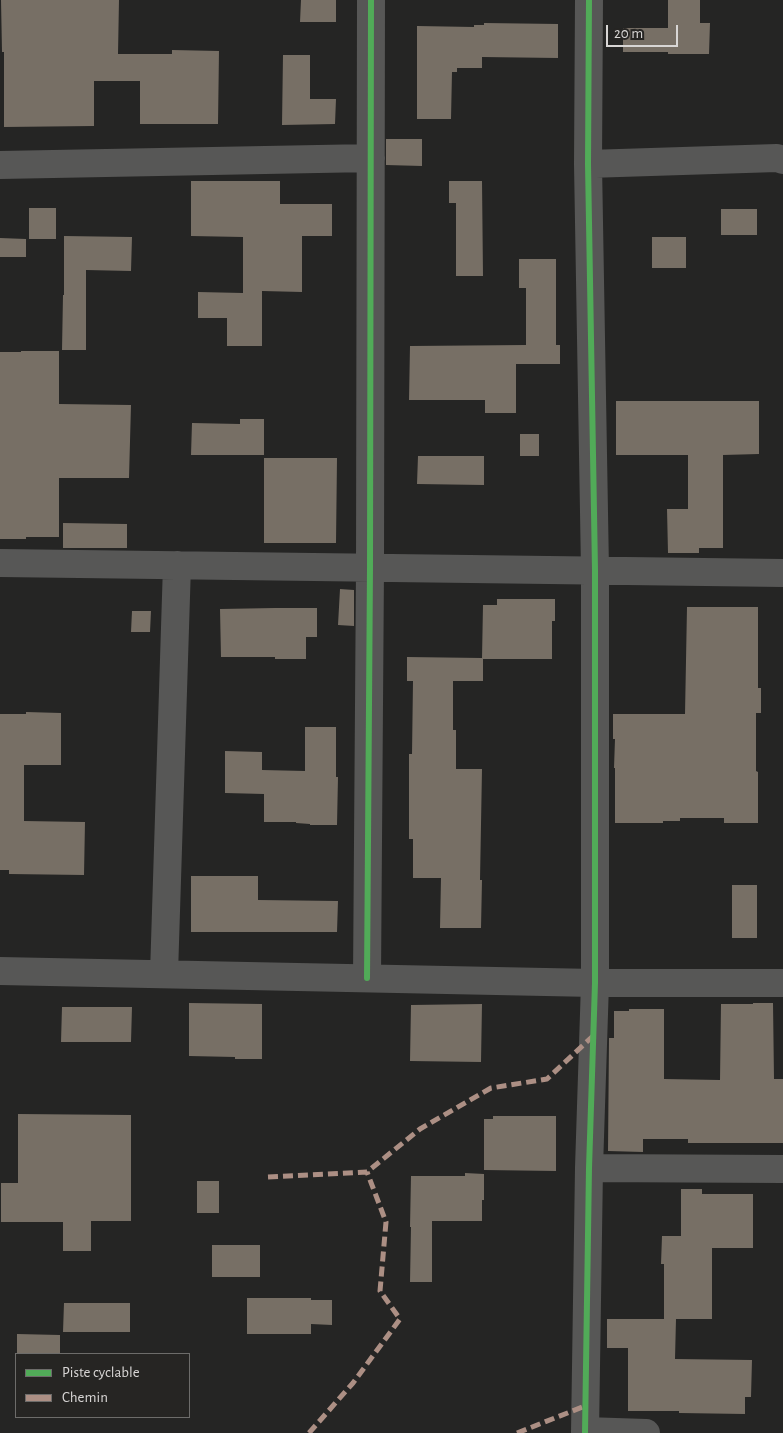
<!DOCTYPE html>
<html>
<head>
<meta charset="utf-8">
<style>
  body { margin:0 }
  #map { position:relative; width:783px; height:1433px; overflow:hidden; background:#252524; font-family:"Alegreya Sans",sans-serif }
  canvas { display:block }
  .legend { position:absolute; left:15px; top:1353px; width:175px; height:65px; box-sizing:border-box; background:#262523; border:1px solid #6d6c6a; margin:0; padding:6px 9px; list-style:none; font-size:15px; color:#d8d6d5 }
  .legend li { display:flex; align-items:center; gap:10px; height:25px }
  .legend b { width:25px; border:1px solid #6d6c6a }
  .scale { position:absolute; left:606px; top:25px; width:72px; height:22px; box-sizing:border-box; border:2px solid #d8d6d5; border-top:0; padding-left:6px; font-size:15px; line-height:18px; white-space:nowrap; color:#d8d6d5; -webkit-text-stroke:4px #262523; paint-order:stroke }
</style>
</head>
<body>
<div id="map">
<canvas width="783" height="1433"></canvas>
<ul class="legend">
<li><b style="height:6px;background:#51ab58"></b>Piste cyclable</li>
<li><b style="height:6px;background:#ac8f84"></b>Chemin</li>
</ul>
<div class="scale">20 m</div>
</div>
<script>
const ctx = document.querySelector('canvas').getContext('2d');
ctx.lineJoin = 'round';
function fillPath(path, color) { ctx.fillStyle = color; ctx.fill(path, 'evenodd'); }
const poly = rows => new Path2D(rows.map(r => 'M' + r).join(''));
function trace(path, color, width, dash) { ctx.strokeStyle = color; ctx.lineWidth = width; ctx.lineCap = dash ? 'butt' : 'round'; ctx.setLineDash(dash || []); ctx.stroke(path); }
fillPath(poly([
  [1,0,119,0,118,54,172,54,172,50,219,51,218,124,140,124,140,81,94,81,94,126,4,127,4,52,2,52],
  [301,0,336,0,336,22,300,22],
  [668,0,700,0,700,23,710,23,709,54,668,54,668,52,623,52,623,28,668,28],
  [484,23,558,24,558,58,482,57,482,68,457,68,457,72,452,72,451,119,417,119,417,26,474,27,474,25,484,25],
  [283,55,310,55,310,99,336,99,335,124,282,125],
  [386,139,422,139,422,166,386,165],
  [191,181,280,181,280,204,332,204,332,236,302,236,302,292,262,291,262,346,227,346,227,318,198,318,198,292,243,293,243,237,191,236],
  [449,181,482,181,483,276,456,276,456,203,449,203],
  [29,208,56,208,56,239,29,239],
  [721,209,757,209,757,235,721,235],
  [64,236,132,237,131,271,86,270,86,350,62,350,63,295,64,295],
  [652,237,686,237,686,268,652,268],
  [0,238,26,239,26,257,0,257],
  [519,259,556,259,556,345,560,345,560,364,516,364,516,413,485,413,485,400,409,400,410,346,526,345,526,288,519,288],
  [21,351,59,351,59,404,131,405,129,478,59,478,59,537,26,537,26,539,0,539,0,352,21,352],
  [616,401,759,401,759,454,723,455,723,548,699,548,699,553,668,553,667,509,688,509,688,455,616,455],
  [240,419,264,419,264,455,191,455,192,423,240,424],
  [520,434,539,434,539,456,520,456],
  [418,456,484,456,484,485,417,484],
  [264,458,337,458,336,543,264,543],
  [63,523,127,524,127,548,63,548],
  [340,589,354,590,354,626,338,625],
  [497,599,555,599,555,621,552,621,552,659,483,659,483,681,453,681,453,730,456,730,456,769,482,769,480,880,482,880,481,928,440,928,441,878,413,878,413,839,409,839,409,754,412,754,413,681,407,681,407,657,482,658,483,605,497,605],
  [687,607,758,607,758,688,761,688,761,713,756,713,756,771,758,772,758,823,724,823,724,818,680,818,680,821,663,821,663,823,615,823,615,768,614,768,615,739,613,739,613,714,685,714],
  [275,608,317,608,317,637,306,637,306,659,275,659,275,657,221,657,220,609],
  [132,611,151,611,150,632,131,632],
  [26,712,61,713,61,765,24,765,24,821,85,822,84,875,9,874,9,870,0,870,0,714,26,714],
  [305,727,336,727,336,777,338,777,337,825,310,825,310,824,296,823,296,822,264,822,264,794,225,793,225,751,262,752,262,770,305,771],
  [191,876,258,876,258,900,338,901,337,932,191,932],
  [732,885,757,885,757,938,732,938],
  [189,1003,262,1004,262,1059,235,1059,235,1057,189,1056],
  [753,1003,773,1003,774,1079,783,1079,783,1143,688,1143,688,1139,643,1139,643,1152,608,1151,609,1038,614,1038,614,1011,629,1011,629,1009,664,1009,664,1079,720,1080,721,1004,753,1004],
  [482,1004,481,1062,410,1061,411,1005],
  [62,1007,132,1007,131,1042,61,1042],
  [18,1114,131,1115,131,1221,91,1221,91,1251,63,1251,63,1222,1,1222,1,1183,18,1183],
  [493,1116,556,1116,556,1171,484,1170,484,1119,493,1119],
  [465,1173,484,1174,484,1200,482,1200,482,1221,432,1221,432,1282,410,1282,411,1227,410,1227,411,1176,465,1176],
  [197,1181,219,1181,219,1213,197,1213],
  [681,1189,702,1189,702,1194,753,1194,753,1248,712,1248,712,1319,664,1319,664,1264,661,1264,662,1236,681,1236],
  [212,1245,260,1245,260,1277,212,1277],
  [247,1298,311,1298,311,1300,332,1300,332,1325,311,1324,311,1334,247,1334],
  [64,1303,130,1303,130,1332,63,1332],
  [607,1319,676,1319,675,1359,752,1360,751,1397,745,1397,745,1414,679,1413,679,1411,628,1411,628,1348,607,1348],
  [17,1334,60,1335,60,1354,17,1354]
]), '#776f65');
trace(poly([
  [588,164,777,158,783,160],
  [0,165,371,158],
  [0,563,783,573],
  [0,971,595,983,783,983],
  [164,974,177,565],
  [367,978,370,568,371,0],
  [589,1168,783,1169],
  [585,1431,646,1433],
  [585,1433,589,1168,595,983,595,570,588,164,589,0]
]), '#575756', 28);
trace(poly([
  [268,1177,367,1172,420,1129,491,1088,547,1079,593,1036],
  [309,1433,353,1383,400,1319,380,1291,386,1222,367,1172],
  [517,1433,585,1406]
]), '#ac8f84', 5, [10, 5]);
trace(poly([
  [367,978,370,568,371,0],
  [585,1433,589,1168,595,983,595,570,588,164,589,0]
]), '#51ab58', 6);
</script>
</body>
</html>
